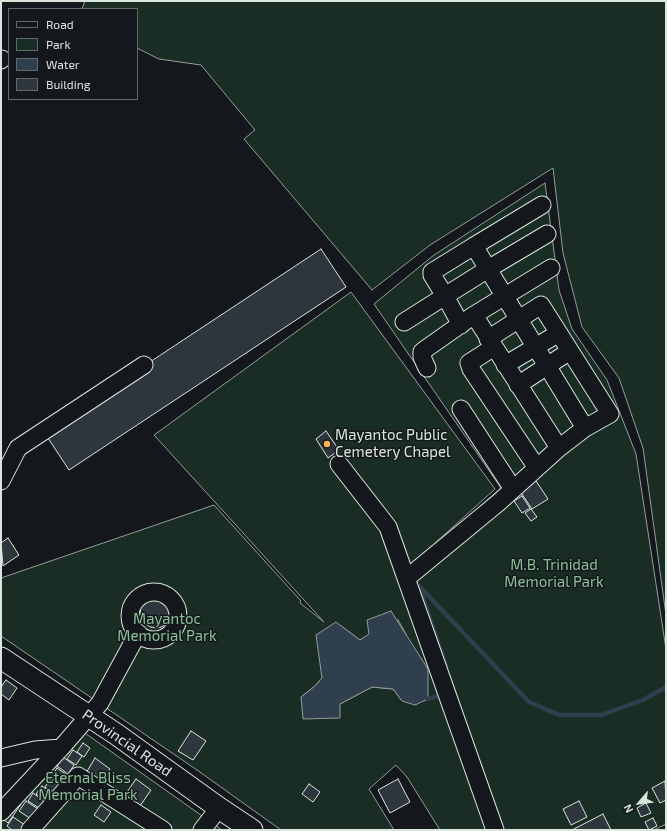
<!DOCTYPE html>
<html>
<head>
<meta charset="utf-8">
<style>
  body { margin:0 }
  #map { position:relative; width:667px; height:831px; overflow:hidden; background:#14181c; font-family:"Exo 2",sans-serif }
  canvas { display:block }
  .frame { position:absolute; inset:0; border:2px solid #d8e6dc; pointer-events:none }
  .legend { position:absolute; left:8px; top:8px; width:130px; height:92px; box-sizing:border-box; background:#14181c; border:1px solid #626a69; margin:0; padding:5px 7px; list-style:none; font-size:12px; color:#d8e6dc }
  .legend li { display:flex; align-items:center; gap:8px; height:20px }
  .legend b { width:20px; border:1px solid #626a69 }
  .north { position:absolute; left:619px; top:783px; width:40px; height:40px; -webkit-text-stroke:3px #14181c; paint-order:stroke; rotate:242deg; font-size:11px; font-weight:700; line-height:16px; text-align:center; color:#d8e6dc }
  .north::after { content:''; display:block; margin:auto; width:14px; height:18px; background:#d8e6dc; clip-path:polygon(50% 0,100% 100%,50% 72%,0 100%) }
</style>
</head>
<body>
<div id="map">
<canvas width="667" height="831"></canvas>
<div class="frame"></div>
<ul class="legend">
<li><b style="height:5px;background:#14181c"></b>Road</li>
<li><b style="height:11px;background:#1a2d24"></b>Park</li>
<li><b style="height:11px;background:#2f3f4d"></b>Water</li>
<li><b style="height:11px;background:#2c363c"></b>Building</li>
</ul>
<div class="north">N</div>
</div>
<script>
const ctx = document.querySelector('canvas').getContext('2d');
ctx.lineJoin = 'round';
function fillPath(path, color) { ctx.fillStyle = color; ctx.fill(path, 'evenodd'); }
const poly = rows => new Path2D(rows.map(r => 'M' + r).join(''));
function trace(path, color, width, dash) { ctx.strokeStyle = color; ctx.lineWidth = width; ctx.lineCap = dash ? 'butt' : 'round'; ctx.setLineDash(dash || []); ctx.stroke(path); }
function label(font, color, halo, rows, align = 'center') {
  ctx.font = font + ' "Exo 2",sans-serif'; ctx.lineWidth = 3; ctx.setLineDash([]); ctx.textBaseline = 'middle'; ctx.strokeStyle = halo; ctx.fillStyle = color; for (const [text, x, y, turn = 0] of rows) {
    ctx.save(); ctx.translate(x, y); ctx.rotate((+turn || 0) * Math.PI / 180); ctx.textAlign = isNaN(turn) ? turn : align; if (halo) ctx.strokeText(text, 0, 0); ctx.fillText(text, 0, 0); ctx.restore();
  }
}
const green = poly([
  [85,1,666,1,666,615,643,448,619,378,582,327,563,253,553,168,430,245,372,290,244,139,255,130,201,65,159,59,137,48,137,9,82,9,85,1],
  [545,183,559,290,572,329,607,380,636,454,666,649,666,824,654,830,440,830,407,777,396,765,369,789,394,830,281,830,197,770,1,636,1,578,214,505,301,601,300,603,324,622,154,435,351,292,495,489,412,564,412,566,501,488,374,304,434,255,545,183],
  [398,620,406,634,402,701,393,689,372,687,340,704,301,697,315,686,322,678,338,624,360,640,398,620],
  [82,731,222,830,1,830,1,816,82,731]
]);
fillPath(green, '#1a2d24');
trace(green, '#939e99', 1);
const water = poly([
  [391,611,428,669,428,699,415,705,402,701,393,689,372,687,340,704,340,718,303,719,301,697,315,686,322,678,316,635,336,622,360,640,369,634,367,620,391,611]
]);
fillPath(water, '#2f3f4d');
trace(water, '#939e99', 1);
trace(poly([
  [419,586,529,702,559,715,601,715,643,700,666,687],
  [420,589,446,666],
  [428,699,440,695]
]), '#2f3f4d', 4.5);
const building = poly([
  [321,249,346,287,69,470,44,432,321,249],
  [326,431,339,450,328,458,316,439,326,431],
  [534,478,548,499,532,509,518,488,534,478],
  [522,496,530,508,522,513,514,501,522,496],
  [531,509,537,517,531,521,525,513,531,509],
  [8,538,19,555,3,566,1,543,8,538],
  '140 612a16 16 0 1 1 32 0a16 16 0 1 1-32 0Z',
  [6,680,17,688,9,700,1,694,1,687,6,680],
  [191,731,206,741,193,760,178,751,191,731],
  [83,743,90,748,84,757,77,752,83,743],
  [73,750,82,756,76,765,67,759,73,750],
  [63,757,74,765,68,774,57,766,63,757],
  [95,758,110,769,101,784,86,773,95,758],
  [57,768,67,775,61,784,51,778,57,768],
  [50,779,60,786,55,793,45,787,50,779],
  [136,779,151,790,140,806,125,795,136,779],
  [398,779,410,802,390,813,378,790,398,779],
  [665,781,666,800,660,803,652,788,665,781],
  [309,784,320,792,313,802,302,794,309,784],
  [42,786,52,793,46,801,36,794,42,786],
  [33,793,44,801,39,808,28,801,33,793],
  [15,800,21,804,8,823,2,818,15,800],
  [26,801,38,809,31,819,19,811,26,801],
  [579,801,587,817,571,825,563,809,579,801],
  [646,803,651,813,641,817,637,808,646,803],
  [101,805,111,812,104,822,94,815,101,805],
  [603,814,611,830,572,830,603,814],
  [13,817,25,825,21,830,12,830,7,826,13,817],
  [653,818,657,826,649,830,645,822,653,818]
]);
fillPath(building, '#2c363c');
trace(building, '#d8e6dc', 1);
const minor = poly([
  [1,60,2,59],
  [547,234,488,269,585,428],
  [474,246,542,205],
  [474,315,559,448],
  [404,322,445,296,488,269,474,246,432,272,432,275,445,296,461,325],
  [494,347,469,363,471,369,537,468],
  [505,365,559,333],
  [427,368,422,357,422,352,427,348,474,315,551,268],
  [518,385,570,351],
  [461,409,513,489],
  [339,464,388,527,495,830],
  [1,481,18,448,144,365],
  [407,578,498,503,559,448,585,428,610,414,541,305,488,339],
  '130 616a24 24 0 1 1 48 0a24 24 0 1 1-48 0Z',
  [1,758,35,750,61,748],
  [1,812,61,748,100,703,138,633],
  [30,830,78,776,163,830],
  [202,830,219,808]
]);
const major = poly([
  [1,658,116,734,219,808,252,830]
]);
trace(minor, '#d8e6dc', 19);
trace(major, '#d8e6dc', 23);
trace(minor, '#14181c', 17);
trace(major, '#14181c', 21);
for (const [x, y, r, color] of [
  [327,444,4,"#ffb74d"]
]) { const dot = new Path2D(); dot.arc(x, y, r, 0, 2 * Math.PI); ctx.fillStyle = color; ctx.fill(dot); trace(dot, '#14181c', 1.5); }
label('15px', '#d8e6dc', '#14181c', [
  ["Mayantoc Public",335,435],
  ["Cemetery Chapel",335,452]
], 'left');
label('15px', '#8ac095', '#14181c', [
  ["M.B. Trinidad",554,565],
  ["Memorial Park",554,582],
  ["Mayantoc",167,619],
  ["Memorial Park",167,636],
  ["Eternal Bliss",88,778],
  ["Memorial Park",88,795]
]);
label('15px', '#d8e6dc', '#14181c', [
  ["Provincial Road",127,743,35]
]);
</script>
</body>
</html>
